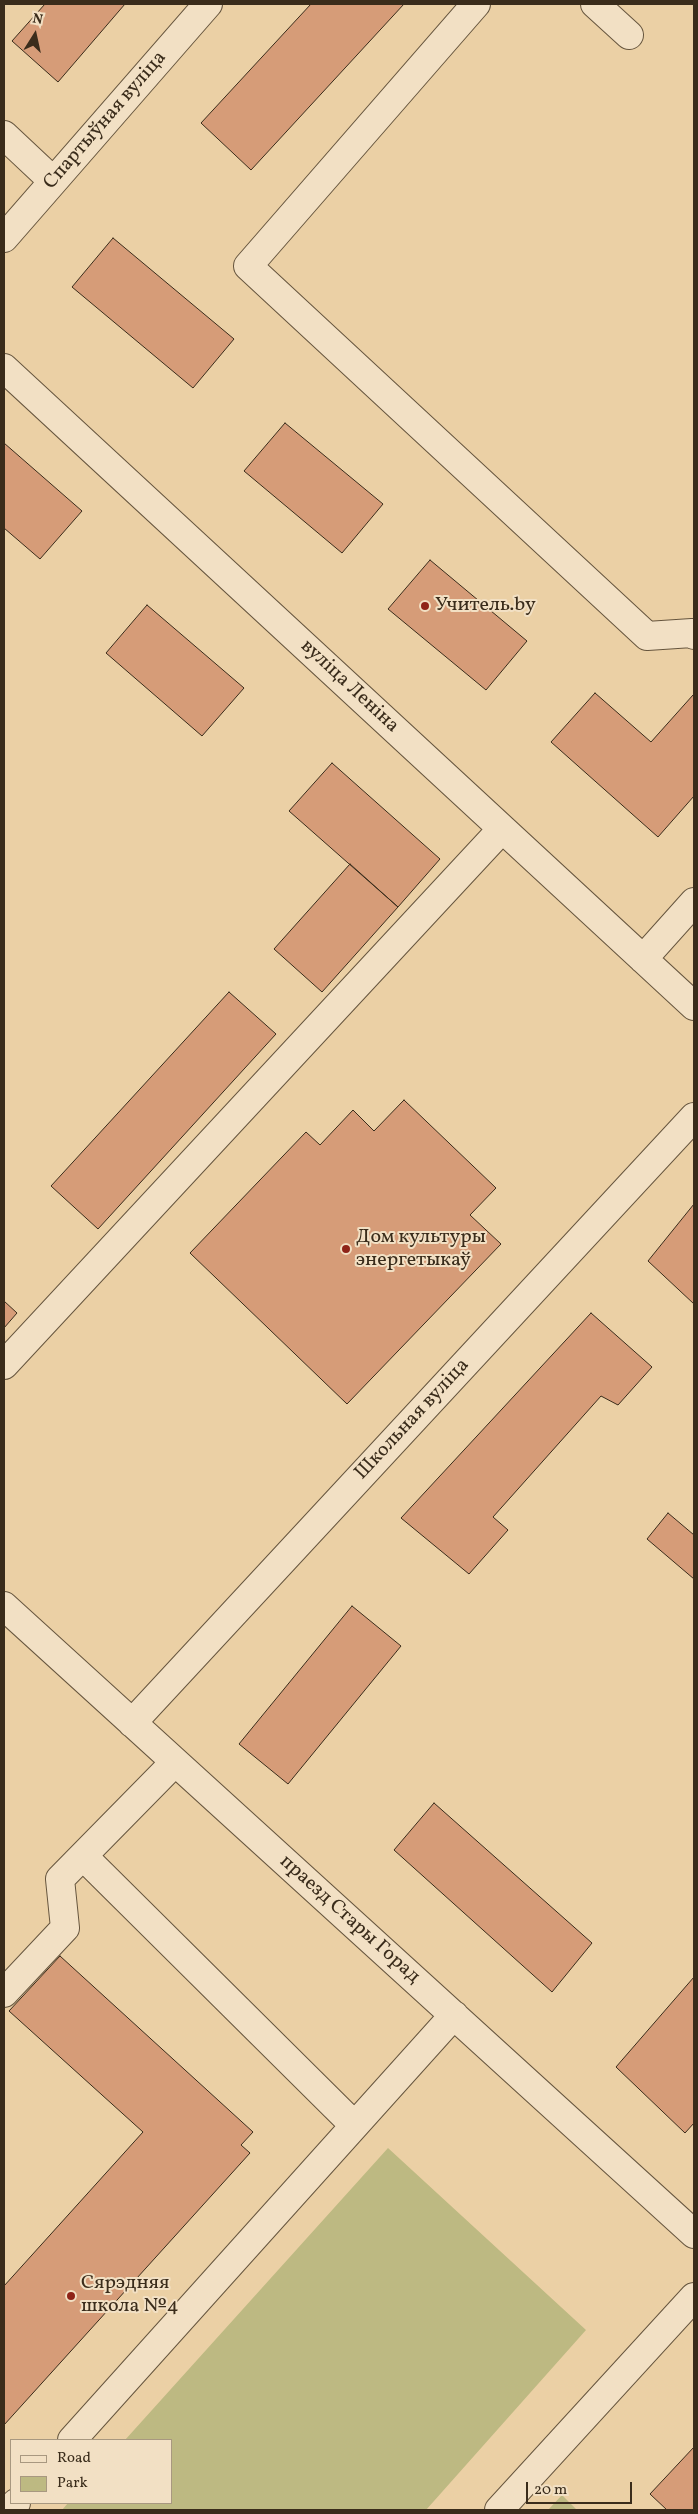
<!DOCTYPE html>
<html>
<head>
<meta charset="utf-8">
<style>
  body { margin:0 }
  #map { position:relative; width:698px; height:2514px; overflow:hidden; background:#ebd0a5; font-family:Vollkorn,serif }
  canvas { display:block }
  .frame { position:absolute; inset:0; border:5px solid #3a2c1b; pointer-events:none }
  .legend { position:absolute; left:10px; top:2439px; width:162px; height:65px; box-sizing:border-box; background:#f2e0c4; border:1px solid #a89880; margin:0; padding:6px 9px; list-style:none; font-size:15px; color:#3a2c1b }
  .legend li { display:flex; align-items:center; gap:10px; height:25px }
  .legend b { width:25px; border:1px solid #a89880 }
  .north { position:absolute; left:10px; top:10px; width:50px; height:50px; -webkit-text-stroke:4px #f2e0c4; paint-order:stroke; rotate:10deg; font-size:14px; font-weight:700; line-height:20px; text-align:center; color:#3a2c1b }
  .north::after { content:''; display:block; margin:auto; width:18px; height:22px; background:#3a2c1b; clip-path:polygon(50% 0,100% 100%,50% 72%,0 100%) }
  .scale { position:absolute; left:526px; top:2482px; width:106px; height:22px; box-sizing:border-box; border:2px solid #3a2c1b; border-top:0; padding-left:6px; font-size:15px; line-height:18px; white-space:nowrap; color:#3a2c1b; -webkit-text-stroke:4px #f2e0c4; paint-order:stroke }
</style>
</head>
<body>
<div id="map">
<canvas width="698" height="2514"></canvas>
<div class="frame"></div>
<ul class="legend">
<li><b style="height:6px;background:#f2e0c4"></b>Road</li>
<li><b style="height:14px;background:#bdb982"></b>Park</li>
</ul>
<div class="north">N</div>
<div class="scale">20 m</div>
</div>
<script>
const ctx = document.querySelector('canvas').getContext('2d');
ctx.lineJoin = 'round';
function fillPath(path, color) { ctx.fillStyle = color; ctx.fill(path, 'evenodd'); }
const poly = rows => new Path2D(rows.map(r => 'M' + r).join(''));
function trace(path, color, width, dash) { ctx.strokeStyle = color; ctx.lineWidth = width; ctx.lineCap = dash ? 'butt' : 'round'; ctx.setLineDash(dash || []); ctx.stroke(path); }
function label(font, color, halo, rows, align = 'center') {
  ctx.font = font + ' Vollkorn,serif'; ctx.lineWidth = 4; ctx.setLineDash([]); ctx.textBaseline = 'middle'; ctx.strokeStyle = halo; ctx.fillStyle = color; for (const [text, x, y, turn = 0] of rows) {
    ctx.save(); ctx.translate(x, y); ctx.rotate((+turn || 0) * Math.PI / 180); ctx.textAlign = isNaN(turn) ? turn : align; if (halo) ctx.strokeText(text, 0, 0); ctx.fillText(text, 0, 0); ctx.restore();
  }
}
fillPath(poly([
  [388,2148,586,2330,426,2510,62,2510,68,2503,171,2503,171,2440,125,2440],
  [562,2495,577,2510,548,2510]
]), '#bdb982');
const building = poly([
  [45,4,125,4,58,82,12,41,45,4],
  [311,4,404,4,251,170,201,123,311,4],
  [113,238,234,339,193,388,72,287,113,238],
  [285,423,383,504,342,553,244,471,285,423],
  [4,443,82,511,40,559,4,528,4,443],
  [430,560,527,641,486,690,388,609,430,560],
  [147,605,244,688,202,736,106,653,147,605],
  [595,693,651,742,693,695,694,697,694,796,658,837,551,742,595,693],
  [332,763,440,859,398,907,289,811,332,763],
  [350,864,398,907,322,992,274,949,350,864],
  [229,992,276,1034,98,1229,51,1186,229,992],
  [404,1100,496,1188,470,1215,501,1244,347,1404,190,1253,306,1132,320,1145,353,1110,374,1131,404,1100],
  [694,1204,694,1304,648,1261,694,1204],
  [4,1301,17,1313,4,1328,4,1301],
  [591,1313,652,1367,618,1405,601,1396,493,1517,508,1530,469,1574,401,1518,591,1313],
  [668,1513,694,1535,694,1579,647,1539,668,1513],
  [352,1606,401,1646,288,1784,239,1744,352,1606],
  [434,1803,592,1943,552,1992,394,1850,434,1803],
  [60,1956,253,2132,241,2145,250,2153,4,2425,4,2286,143,2132,9,2011,60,1956],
  [694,1977,694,2123,685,2133,616,2067,694,1977],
  [694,2447,694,2510,667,2510,650,2494,694,2447]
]);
fillPath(building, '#d69c78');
trace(building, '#3a2c1b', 1);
const minor = poly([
  [476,4,248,266,647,636,692,633,694,635],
  [595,4,629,35],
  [4,135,53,181],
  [4,238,208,4],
  [4,368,694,1006],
  [643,959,694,902],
  [4,1365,502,829],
  [4,1606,694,2234],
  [132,1723,694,1117],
  [83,1856,354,2125],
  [4,1993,65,1928,60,1879,175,1762],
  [72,2440,454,2015],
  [9,2510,16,2503],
  [499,2510,694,2297]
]);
trace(minor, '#66553e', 30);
trace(minor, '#f2e0c4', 28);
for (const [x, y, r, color] of [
  [425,606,5,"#8f2418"],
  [346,1249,5,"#8f2418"],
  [71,2296,5,"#8f2418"]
]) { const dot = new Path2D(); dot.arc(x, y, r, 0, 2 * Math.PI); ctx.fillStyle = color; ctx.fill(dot); trace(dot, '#f2e0c4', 2); }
label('20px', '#3a2c1b', '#f2e0c4', [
  ["Спартыўная вуліца",106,121,-49],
  ["вуліца Леніна",349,687,43],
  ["Школьная вуліца",413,1420,-47],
  ["праезд Стары Горад",349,1920,42]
]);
label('20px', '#3a2c1b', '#f2e0c4', [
  ["Учитель.by",435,606],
  ["Дом культуры",356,1238],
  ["энергетыкаў",356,1261],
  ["Сярэдняя",81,2284],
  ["школа №4",81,2307]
], 'left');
</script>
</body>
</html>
